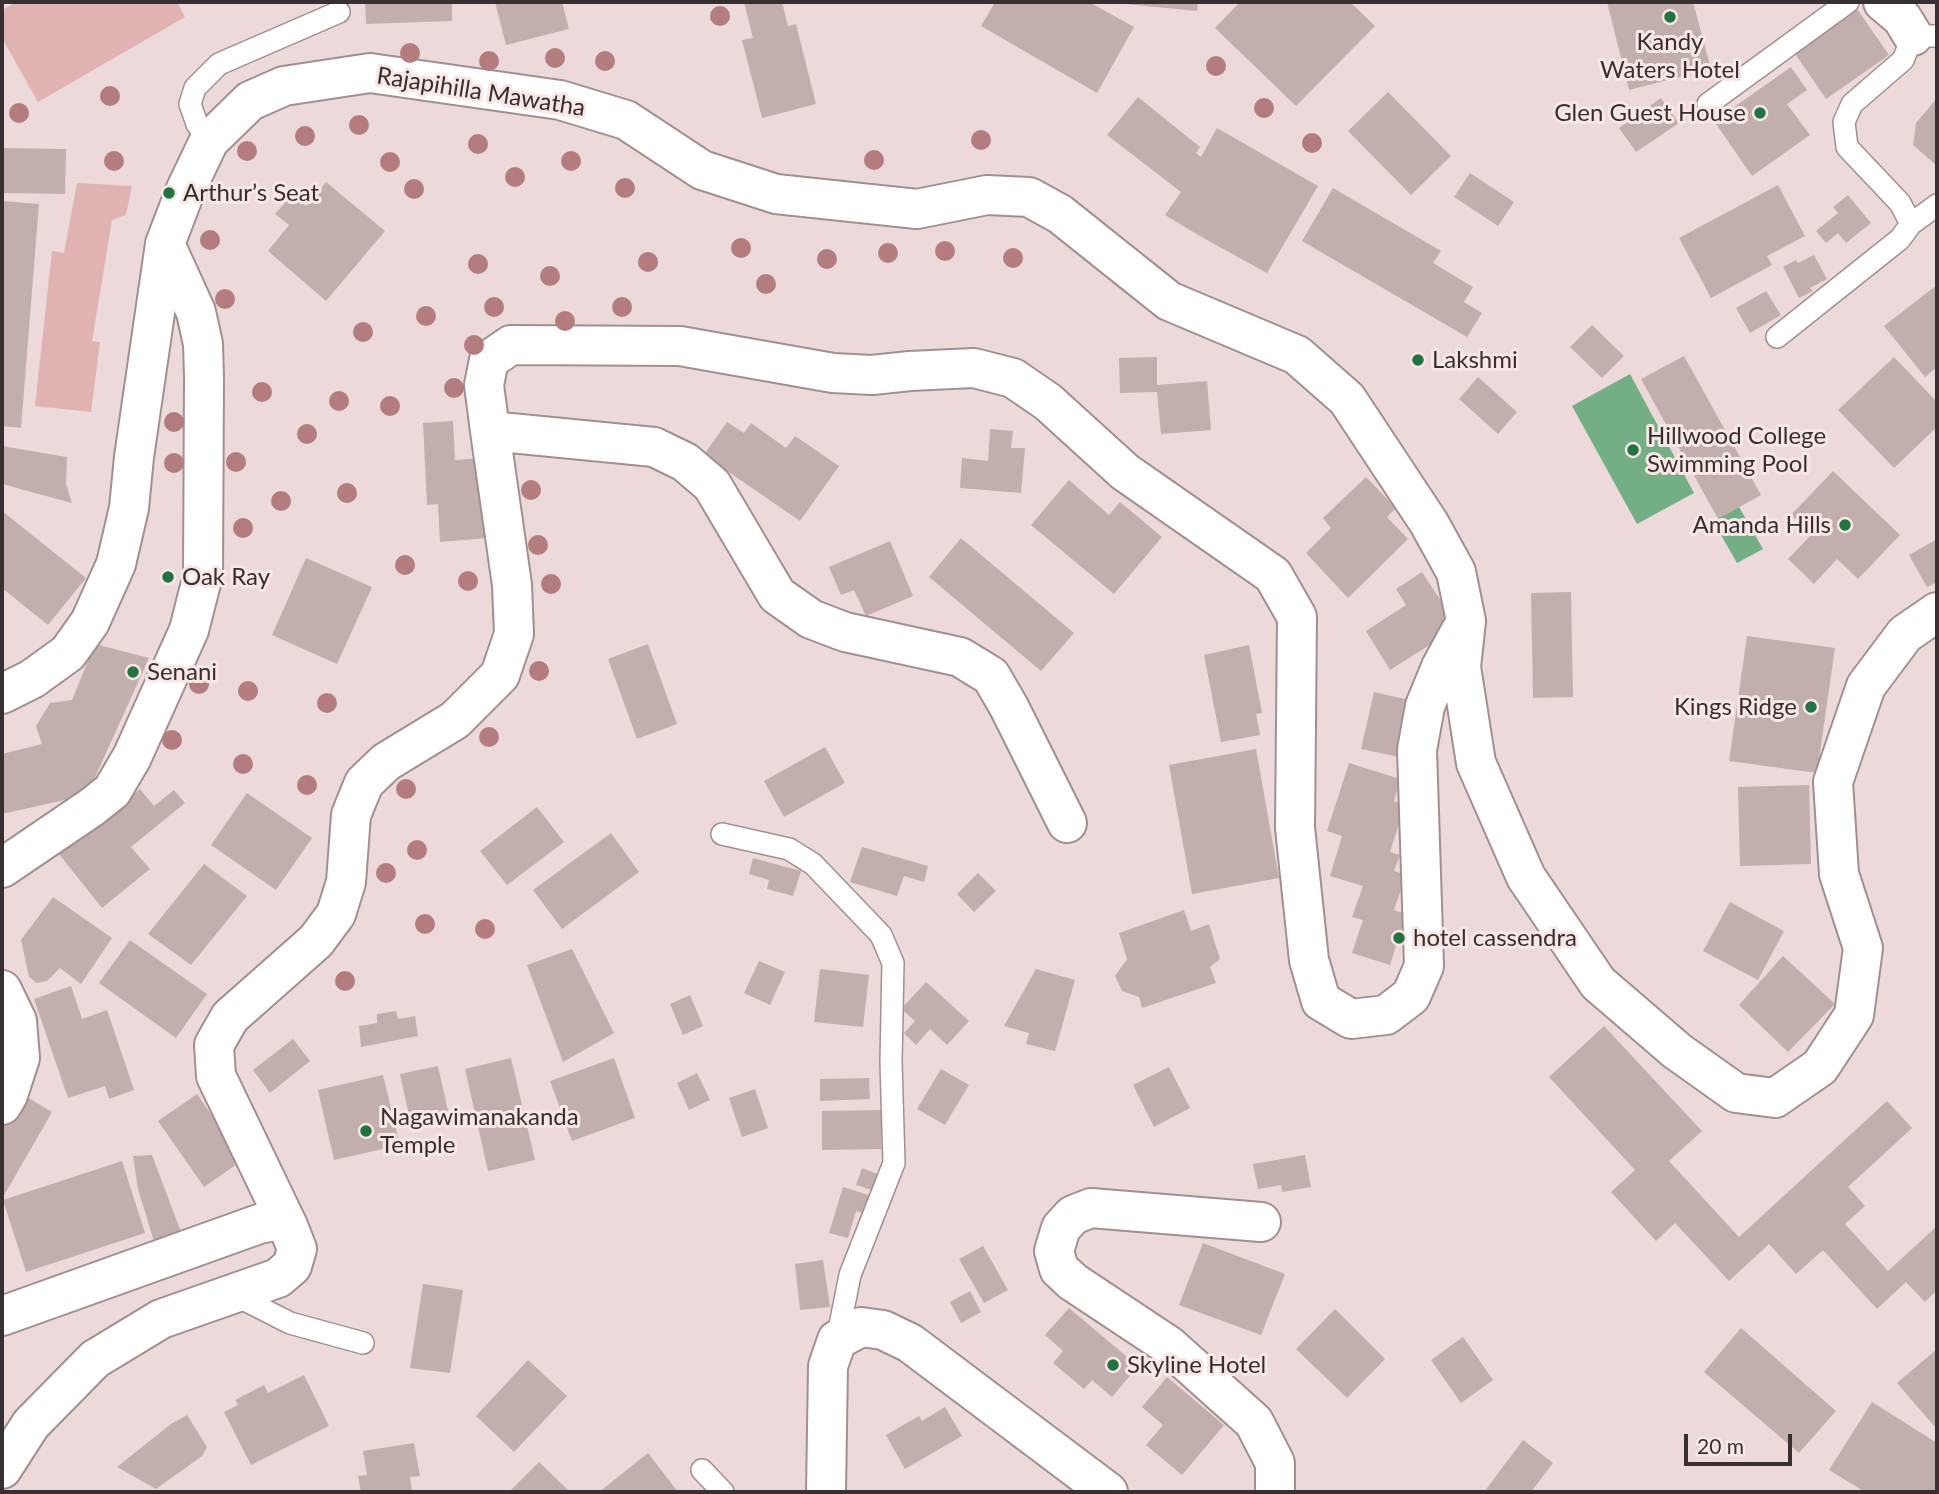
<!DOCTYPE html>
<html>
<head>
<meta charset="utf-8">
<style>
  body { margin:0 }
  #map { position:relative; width:1939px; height:1494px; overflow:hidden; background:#ecd9d9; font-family:Lato,sans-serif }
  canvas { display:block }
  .frame { position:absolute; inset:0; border:4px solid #383030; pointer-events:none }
  .scale { position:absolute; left:1684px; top:1434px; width:108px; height:32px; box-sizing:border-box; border:4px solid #383030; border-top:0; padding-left:9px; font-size:21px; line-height:24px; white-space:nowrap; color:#383030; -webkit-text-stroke:5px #f9e7e6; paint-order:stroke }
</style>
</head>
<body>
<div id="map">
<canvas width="1939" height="1494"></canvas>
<div class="frame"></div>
<div class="scale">20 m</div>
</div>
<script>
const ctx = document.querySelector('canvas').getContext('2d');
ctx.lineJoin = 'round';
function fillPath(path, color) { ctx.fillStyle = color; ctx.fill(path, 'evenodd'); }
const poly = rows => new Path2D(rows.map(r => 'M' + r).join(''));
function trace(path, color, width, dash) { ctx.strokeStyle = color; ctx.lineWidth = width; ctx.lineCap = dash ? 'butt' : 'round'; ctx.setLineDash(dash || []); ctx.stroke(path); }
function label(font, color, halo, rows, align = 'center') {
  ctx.font = font + ' Lato,sans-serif'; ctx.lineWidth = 6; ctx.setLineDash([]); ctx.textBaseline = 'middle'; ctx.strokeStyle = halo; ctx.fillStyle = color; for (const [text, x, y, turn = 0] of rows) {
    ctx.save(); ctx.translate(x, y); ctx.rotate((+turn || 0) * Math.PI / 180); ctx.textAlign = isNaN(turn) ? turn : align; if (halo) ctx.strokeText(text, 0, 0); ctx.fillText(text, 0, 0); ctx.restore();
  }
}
fillPath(poly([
  [17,2,177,2,185,17,38,102,2,38,2,10],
  [77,183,132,186,126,215,112,220,92,341,100,342,91,412,35,406,52,251,64,253]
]), '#e0b2b1');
fillPath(poly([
  [1630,374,1694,493,1637,524,1572,406],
  [1739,507,1763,549,1737,563,1713,521]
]), '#73ae84');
fillPath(poly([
  [365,2,452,2,452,21,366,24],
  [495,2,562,2,569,29,506,45],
  [744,2,782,2,788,26,796,24,816,104,762,118,742,40,753,38],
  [995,2,1089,2,1134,27,1097,93,981,26],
  [1125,2,1198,2,1197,11,1125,4],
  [1240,2,1350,2,1375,26,1296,106,1215,28],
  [1607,2,1693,2,1711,69,1629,90],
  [1855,6,1889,55,1826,99,1792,49],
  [1791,67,1807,90,1787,104,1810,135,1752,176,1714,121],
  [1388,92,1451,156,1411,195,1348,131],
  [1138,97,1200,147,1196,153,1201,157,1217,128,1318,186,1267,273,1205,239,1165,215,1181,192,1107,135],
  [1661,98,1679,123,1636,152,1619,128],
  [1937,98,1937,166,1913,145,1916,123],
  [2,148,66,149,65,194,2,193],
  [1470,173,1514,202,1498,226,1454,197],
  [326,182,385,231,326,301,268,251,289,225,275,214,292,195,306,206],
  [1778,185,1805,236,1767,256,1772,265,1711,298,1679,238],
  [1333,188,1441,251,1433,263,1473,287,1464,302,1482,313,1467,337,1302,241],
  [1848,195,1871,223,1846,243,1838,233,1826,243,1816,231,1838,213,1833,207],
  [2,201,39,204,21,428,2,426],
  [1814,255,1827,279,1810,288,1813,291,1799,298,1783,267,1796,260,1798,263],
  [1937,285,1937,367,1925,377,1884,326],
  [1766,291,1781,315,1750,333,1736,308],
  [1592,325,1624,356,1602,378,1570,347],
  [1684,356,1761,495,1718,519,1641,379],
  [1157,357,1157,385,1207,381,1211,430,1161,434,1157,392,1120,393,1119,358],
  [1894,357,1937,402,1937,427,1894,468,1838,410],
  [1478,377,1517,412,1498,434,1459,399],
  [453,421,455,460,482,458,487,538,440,542,438,504,427,505,423,423],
  [727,422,744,433,751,423,786,448,795,436,839,466,800,521,704,455],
  [990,429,1013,431,1011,448,1025,448,1021,493,960,488,962,458,988,461],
  [2,446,67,457,66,484,72,503,2,484],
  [1833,471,1900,535,1858,579,1837,559,1814,584,1788,559,1812,534,1791,515],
  [1366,477,1396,508,1387,517,1408,539,1348,598,1306,553,1331,528,1323,518],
  [1069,480,1109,515,1120,502,1162,537,1114,594,1031,525],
  [2,511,86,578,48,625,2,588],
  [961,538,1074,633,1041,671,929,577],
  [1937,539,1937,582,1927,587,1909,555],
  [890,541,913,596,866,616,854,590,841,595,829,567],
  [306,558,372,587,337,664,272,635],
  [1422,572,1458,627,1390,670,1366,631,1406,605,1396,589],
  [1571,592,1573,697,1533,698,1531,593],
  [1747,636,1835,648,1817,773,1729,761],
  [95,644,149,658,87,795,2,814,2,754,42,744,36,726,50,703,72,700],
  [648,644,677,724,637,739,608,659],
  [1249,645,1262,713,1256,714,1260,735,1221,742,1204,655],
  [1374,692,1422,703,1409,759,1361,749],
  [825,747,845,783,784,817,764,781],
  [1256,749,1279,878,1192,894,1169,765],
  [1349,763,1400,779,1394,801,1405,805,1390,852,1400,855,1394,871,1406,875,1394,910,1406,914,1390,965,1352,953,1363,920,1352,917,1363,886,1330,876,1342,836,1327,831],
  [1809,785,1811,864,1740,866,1738,787],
  [140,789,154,806,174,790,185,803,131,847,150,869,102,908,59,854],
  [247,793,312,838,276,890,211,845],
  [537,807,564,842,507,885,480,851],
  [611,833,639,872,562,929,533,890],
  [862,847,928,866,924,882,904,876,897,896,850,882],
  [753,858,801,871,793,896,767,889,769,880,749,874],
  [204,864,247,896,191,965,148,934],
  [978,873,996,891,974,912,957,894],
  [53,897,112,938,81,984,60,968,47,981,37,983,29,977,21,940],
  [1730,902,1784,931,1758,980,1703,951],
  [1184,910,1191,931,1209,924,1220,959,1210,967,1216,983,1142,1008,1139,997,1122,991,1115,976,1127,959,1119,933],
  [130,940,207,994,176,1038,99,983],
  [572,949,614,1033,563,1062,527,965],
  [1783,956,1835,1004,1788,1052,1739,1005],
  [759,961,785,972,770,1005,744,993],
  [820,969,869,975,863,1027,814,1022],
  [1036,969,1075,980,1055,1051,1026,1044,1029,1033,1004,1026],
  [926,982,969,1021,947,1045,930,1029,916,1045,904,1033,915,1021,901,1009],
  [71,986,82,1019,107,1010,134,1090,109,1099,105,1086,68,1098,34,999],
  [690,995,703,1026,683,1035,670,1004],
  [396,1011,398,1019,415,1016,418,1036,361,1047,359,1026,377,1023,377,1014],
  [1604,1026,1702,1131,1669,1161,1739,1237,1887,1101,1912,1128,1848,1187,1865,1206,1845,1224,1888,1271,1937,1226,1937,1290,1925,1302,1906,1282,1877,1309,1823,1250,1796,1274,1769,1244,1729,1281,1675,1223,1656,1241,1611,1192,1635,1170,1549,1077],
  [293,1039,310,1061,270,1093,253,1070],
  [511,1058,535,1160,488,1171,465,1069],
  [614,1058,635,1118,572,1141,550,1081],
  [438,1066,448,1111,410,1120,400,1074],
  [1169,1067,1190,1108,1154,1127,1133,1085],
  [941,1069,969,1085,945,1125,917,1109],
  [697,1073,710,1100,689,1110,677,1083],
  [383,1075,400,1145,334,1160,318,1090],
  [869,1078,870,1099,820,1101,820,1079],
  [755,1089,768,1128,742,1137,729,1098],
  [20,1093,52,1112,2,1199,2,1124],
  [197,1094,243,1160,204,1187,158,1121],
  [881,1110,881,1149,822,1150,822,1111],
  [152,1155,184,1240,156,1248,138,1189,133,1156],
  [1305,1155,1311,1187,1282,1192,1281,1185,1258,1189,1253,1164],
  [122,1161,145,1233,26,1272,3,1200],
  [862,1168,880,1175,875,1191,856,1185],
  [843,1187,875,1197,870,1215,856,1211,848,1238,829,1233],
  [1203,1243,1285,1274,1261,1335,1179,1305],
  [983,1246,1008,1290,984,1303,959,1259],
  [823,1260,830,1307,800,1310,795,1264],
  [423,1284,463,1290,450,1373,410,1368],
  [970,1291,981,1312,961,1323,950,1302],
  [1069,1308,1138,1366,1112,1397,1092,1380,1084,1389,1053,1363,1063,1351,1045,1335],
  [1335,1309,1385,1359,1347,1398,1296,1349],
  [1741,1328,1836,1411,1799,1453,1704,1372],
  [1463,1337,1493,1380,1461,1403,1431,1360],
  [1937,1349,1937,1426,1935,1427,1897,1383],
  [528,1360,567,1396,514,1452,476,1416],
  [304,1375,329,1426,251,1465,224,1412,238,1405,235,1400,264,1385,268,1393],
  [1167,1377,1224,1425,1182,1475,1146,1445,1163,1425,1142,1407],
  [1872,1402,1937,1443,1937,1492,1865,1492,1829,1470],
  [945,1407,962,1436,905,1469,886,1435,919,1416,922,1421],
  [187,1415,207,1447,202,1456,156,1489,117,1467,171,1424],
  [1523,1440,1553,1463,1531,1492,1484,1492],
  [414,1443,420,1476,410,1477,412,1492,361,1492,358,1476,367,1475,363,1451],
  [648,1453,678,1492,599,1492],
  [539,1462,570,1492,509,1492]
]), '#c1afae');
const lane = poly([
  [1708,104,1848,2],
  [209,141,197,124,190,104,195,88,219,64,339,12],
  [1911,224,1937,205],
  [1777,337,1900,239,1911,224,1900,203,1847,147,1844,122,1852,104,1903,60,1913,36,1937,36],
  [722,834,789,849,813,864,881,935,893,963,891,1062,894,1163,850,1275,837,1340],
  [233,1294,290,1323,363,1343],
  [702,1470,723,1492]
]);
const street = poly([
  [1883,2,1902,18,1913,36],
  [2,694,32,679,68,653,90,622,116,564,129,508,134,457,165,244,186,189,209,141,250,101,284,86,370,73,560,100,626,120,702,170,776,194,917,209,987,195,1029,197,1060,214,1169,301,1297,355,1347,399,1429,523,1456,572,1466,621,1461,667,1476,763,1526,877,1598,983,1677,1051,1736,1093,1775,1098,1820,1067,1854,1015,1863,948,1839,874,1833,782,1866,686,1905,634,1937,612],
  [1067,823,1009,707,991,676,960,657,845,632,811,619,777,595,712,485,685,462,654,447,490,431,484,385,489,360,511,345,680,346,833,373,872,375,910,371,974,368,1013,378,1048,402,1125,472,1273,575,1297,617,1295,828,1309,960,1321,1001,1351,1019,1386,1015,1411,996,1424,966,1417,750,1425,706,1441,667,1460,632],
  [2,868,92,807,112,791,132,757,189,630,203,575,204,377,203,344,196,312,165,244],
  [2,990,17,1021,20,1058,8,1095,2,1105],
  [1261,1222,1091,1208,1073,1215,1061,1228,1054,1251,1059,1269,1073,1282,1168,1345,1254,1422,1275,1463,1275,1492],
  [288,1226,216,1076,214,1045,230,1017,316,941,336,914,346,882,351,815,364,783,386,762,455,720,500,675,514,634,512,585,490,431],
  [2,1316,259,1224,274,1221,288,1226,297,1249,292,1266,278,1278,161,1319,95,1359,31,1424,2,1469],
  [826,1492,828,1366,837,1340,861,1327,883,1330,910,1343,1108,1492]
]);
trace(lane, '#a1908f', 24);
trace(street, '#a1908f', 42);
trace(lane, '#fff', 21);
trace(street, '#fff', 38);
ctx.fillStyle = '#b37c7f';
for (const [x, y] of [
  [720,16],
  [410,53],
  [555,58],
  [489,61],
  [605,61],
  [1216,66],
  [110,96],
  [1264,108],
  [19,113],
  [359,125],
  [305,136],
  [981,140],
  [1312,143],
  [478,144],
  [247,151],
  [874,160],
  [114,161],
  [571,161],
  [390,162],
  [515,177],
  [625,188],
  [414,189],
  [210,240],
  [741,248],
  [945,251],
  [888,253],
  [1013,258],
  [827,259],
  [648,262],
  [478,264],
  [550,276],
  [766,284],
  [225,299],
  [494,307],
  [622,307],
  [426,316],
  [565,321],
  [363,332],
  [474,345],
  [454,388],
  [262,392],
  [339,401],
  [390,406],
  [174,422],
  [307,434],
  [236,462],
  [174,463],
  [531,490],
  [347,493],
  [281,501],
  [243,528],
  [538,545],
  [405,565],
  [468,581],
  [551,584],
  [539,671],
  [199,684],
  [248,691],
  [327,703],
  [489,737],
  [172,740],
  [243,764],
  [307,785],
  [406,789],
  [417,850],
  [386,873],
  [425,924],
  [485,929],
  [345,981]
]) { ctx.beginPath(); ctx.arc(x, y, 10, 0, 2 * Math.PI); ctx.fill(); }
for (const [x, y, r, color] of [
  [1670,17,7,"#237242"],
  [1760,113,7,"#237242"],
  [169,193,7,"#237242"],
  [1418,360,7,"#237242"],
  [1633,450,7,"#237242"],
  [1845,525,7,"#237242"],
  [168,577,7,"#237242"],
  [133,672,7,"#237242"],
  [1811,707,7,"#237242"],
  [1399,938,7,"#237242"],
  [366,1131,7,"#237242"],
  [1113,1365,7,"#237242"]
]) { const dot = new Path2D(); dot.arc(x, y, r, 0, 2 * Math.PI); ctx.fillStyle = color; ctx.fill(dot); trace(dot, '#f9e7e6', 2.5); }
label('24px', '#383030', '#f9e7e6', [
  ["Kandy",1670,42,"center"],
  ["Waters Hotel",1670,70,"center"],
  ["Glen Guest House",1746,113,"right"],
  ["Arthur’s Seat",183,193],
  ["Lakshmi",1432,360],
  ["Hillwood College",1647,436],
  ["Swimming Pool",1647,464],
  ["Amanda Hills",1831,525,"right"],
  ["Oak Ray",182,577],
  ["Senani",147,672],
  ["Kings Ridge",1797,707,"right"],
  ["hotel cassendra",1413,938],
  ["Nagawimanakanda",380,1117],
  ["Temple",380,1145],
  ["Skyline Hotel",1127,1365]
], 'left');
label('24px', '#383030', '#f9e7e6', [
  ["Rajapihilla Mawatha",481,92,9]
]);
</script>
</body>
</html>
